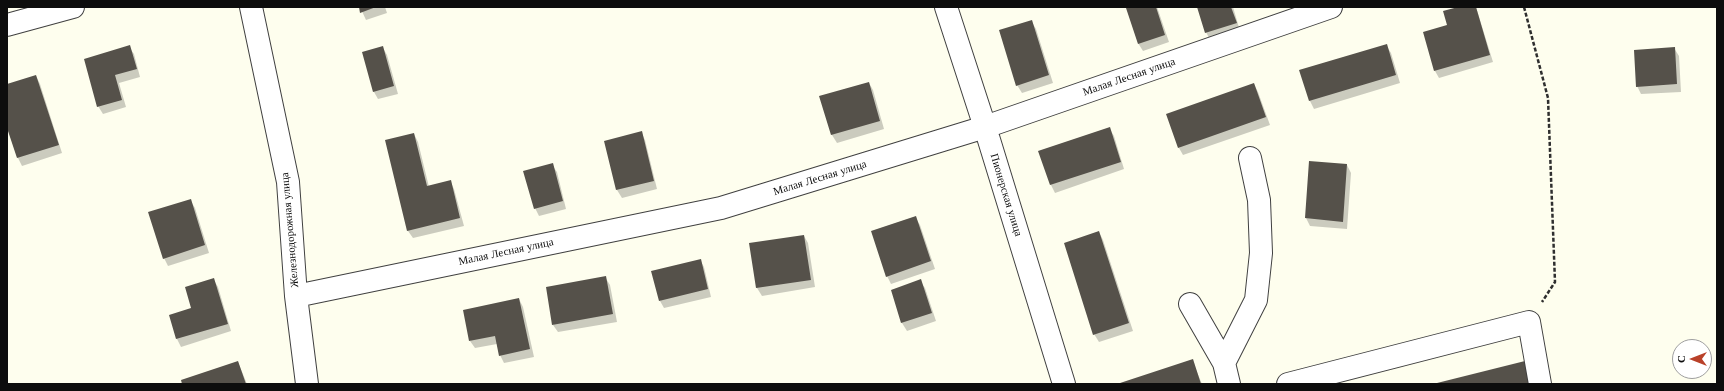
<!DOCTYPE html>
<html>
<head>
<meta charset="utf-8">
<style>
  body { margin:0 }
  #map { position:relative; width:1724px; height:391px; overflow:hidden; background:#fefeee; font-family:"Libre Baskerville",serif }
  canvas { display:block }
  .frame { position:absolute; inset:0; border:8px solid #0d0d0d; pointer-events:none }
  .north { position:absolute; left:1672px; top:339px; width:40px; height:40px; box-sizing:border-box; background:#fff; border:1px solid #9e9e9e; border-radius:50%; rotate:270deg; font-size:11px; font-weight:700; line-height:16px; text-align:center; color:#0d0d0d }
  .north::after { content:''; display:block; margin:auto; width:14px; height:18px; background:#b94129; clip-path:polygon(50% 0,100% 100%,50% 72%,0 100%) }
</style>
</head>
<body>
<div id="map">
<canvas width="1724" height="391"></canvas>
<div class="frame"></div>
<div class="north">С</div>
</div>
<script>
const ctx = document.querySelector('canvas').getContext('2d');
ctx.lineJoin = 'round';
function fillPath(path, color) { ctx.fillStyle = color; ctx.fill(path, 'evenodd'); }
const poly = rows => new Path2D(rows.map(r => 'M' + r).join(''));
function trace(path, color, width, dash) { ctx.strokeStyle = color; ctx.lineWidth = width; ctx.lineCap = dash ? 'butt' : 'round'; ctx.setLineDash(dash || []); ctx.stroke(path); }
function label(font, color, halo, rows, align = 'center') {
  ctx.font = font + ' "Libre Baskerville",serif'; ctx.lineWidth = 4; ctx.setLineDash([]); ctx.textBaseline = 'middle'; ctx.strokeStyle = halo; ctx.fillStyle = color; for (const [text, x, y, turn = 0] of rows) {
    ctx.save(); ctx.translate(x, y); ctx.rotate((+turn || 0) * Math.PI / 180); ctx.textAlign = isNaN(turn) ? turn : align; if (halo) ctx.strokeText(text, 0, 0); ctx.fillText(text, 0, 0); ctx.restore();
  }
}
fillPath(poly([
  [360,7,385,7,387,13,366,20],
  [1133,7,1157,7,1169,42,1143,51,1138,43],
  [1198,7,1233,7,1240,31,1210,40,1206,32],
  [1461,7,1476,7,1493,62,1439,78,1435,71,1449,26],
  [1031,21,1036,29,1053,83,1022,93,1017,85],
  [1386,45,1391,53,1400,83,1314,109,1310,101,1301,70],
  [129,47,134,54,140,77,119,83,126,107,103,114,98,106],
  [383,48,387,55,398,94,378,99,374,92],
  [1674,48,1679,56,1681,92,1641,94,1637,86],
  [36,76,40,84,62,153,22,166,18,158,7,125,7,85],
  [869,83,873,90,884,129,837,143,832,135,821,97],
  [1254,84,1258,92,1270,125,1183,155,1179,148],
  [1109,128,1114,136,1124,169,1055,193,1051,185,1040,151],
  [641,132,645,140,657,189,622,198,617,190,605,142],
  [414,134,418,142,429,187,450,181,454,189,464,226,413,238,408,231],
  [1310,162,1347,165,1351,173,1347,229,1310,226,1306,218],
  [552,165,557,172,566,209,539,216,535,208],
  [190,200,195,208,209,253,168,266,164,258],
  [915,217,920,225,935,269,891,284,887,276],
  [1099,232,1103,240,1133,331,1099,342,1094,334],
  [804,236,808,243,815,287,762,296,757,288,750,244],
  [700,260,704,267,711,297,664,308,660,301],
  [605,277,610,285,617,322,558,332,553,325],
  [213,279,218,287,231,331,181,347,177,339,170,316,192,309],
  [920,281,925,288,936,321,907,331,902,323,892,290],
  [519,299,523,307,534,357,504,363,500,355,497,344,475,348,470,341],
  [1192,360,1202,384,1120,384],
  [238,362,247,384,183,384]
]), '#0003');
fillPath(poly([
  [359,7,376,7,360,13],
  [1130,7,1156,7,1165,35,1138,44,1126,8],
  [1197,7,1231,7,1237,23,1205,33],
  [1458,7,1476,7,1490,55,1434,71,1423,32,1447,25,1443,11],
  [1032,20,1049,75,1016,86,999,30],
  [1387,44,1396,75,1309,101,1299,70],
  [130,45,137,69,115,75,122,100,97,107,84,59],
  [383,46,394,86,373,92,362,52],
  [1675,47,1677,84,1636,87,1634,50],
  [36,75,59,145,17,158,7,128,7,84],
  [869,82,880,121,831,135,819,96],
  [1254,83,1266,117,1178,148,1166,114],
  [1110,127,1121,162,1050,185,1038,151],
  [642,131,654,181,616,190,604,141],
  [414,133,427,186,451,180,460,218,407,231,385,140],
  [1309,161,1347,164,1343,222,1305,218],
  [553,163,563,201,534,209,523,171],
  [191,199,205,245,163,259,148,212],
  [916,216,931,261,886,277,871,231],
  [1099,231,1129,323,1093,335,1064,243],
  [804,235,811,280,756,288,749,243],
  [701,259,708,289,659,301,651,271],
  [606,276,613,314,552,325,546,287],
  [214,278,228,324,176,339,169,315,191,308,185,287],
  [921,279,932,313,901,323,891,290],
  [519,298,530,349,499,356,495,336,469,341,463,310],
  [1193,359,1201,384,1117,384],
  [238,361,246,384,182,384,181,380],
  [1525,361,1531,384,1437,384,1437,383]
]), '#55514a');
const minor = poly([
  [251,7,288,182,296,296,307,384],
  [946,7,985,127,1064,384],
  [7,25,73,7],
  [296,296,721,208,985,127,1331,7],
  [1190,304,1224,363,1229,384],
  [1224,363,1256,300,1261,253,1259,200,1250,158],
  [1288,384,1529,322,1540,384]
]);
trace(minor, '#404040', 24);
trace(poly([
  [1524,7,1548,98,1555,282,1542,302]
]), '#2f2f2f', 2.5, [4, 2]);
trace(minor, '#fff', 22);
label('11px', '#0d0d0d', '#fff', [
  ["Малая Лесная улица",1129,77,-19],
  ["Малая Лесная улица",820,178,-17],
  ["Пионерская улица",1006,195,73],
  ["Железнодорожная улица",290,230,-95],
  ["Малая Лесная улица",506,252,-12]
]);
</script>
</body>
</html>
